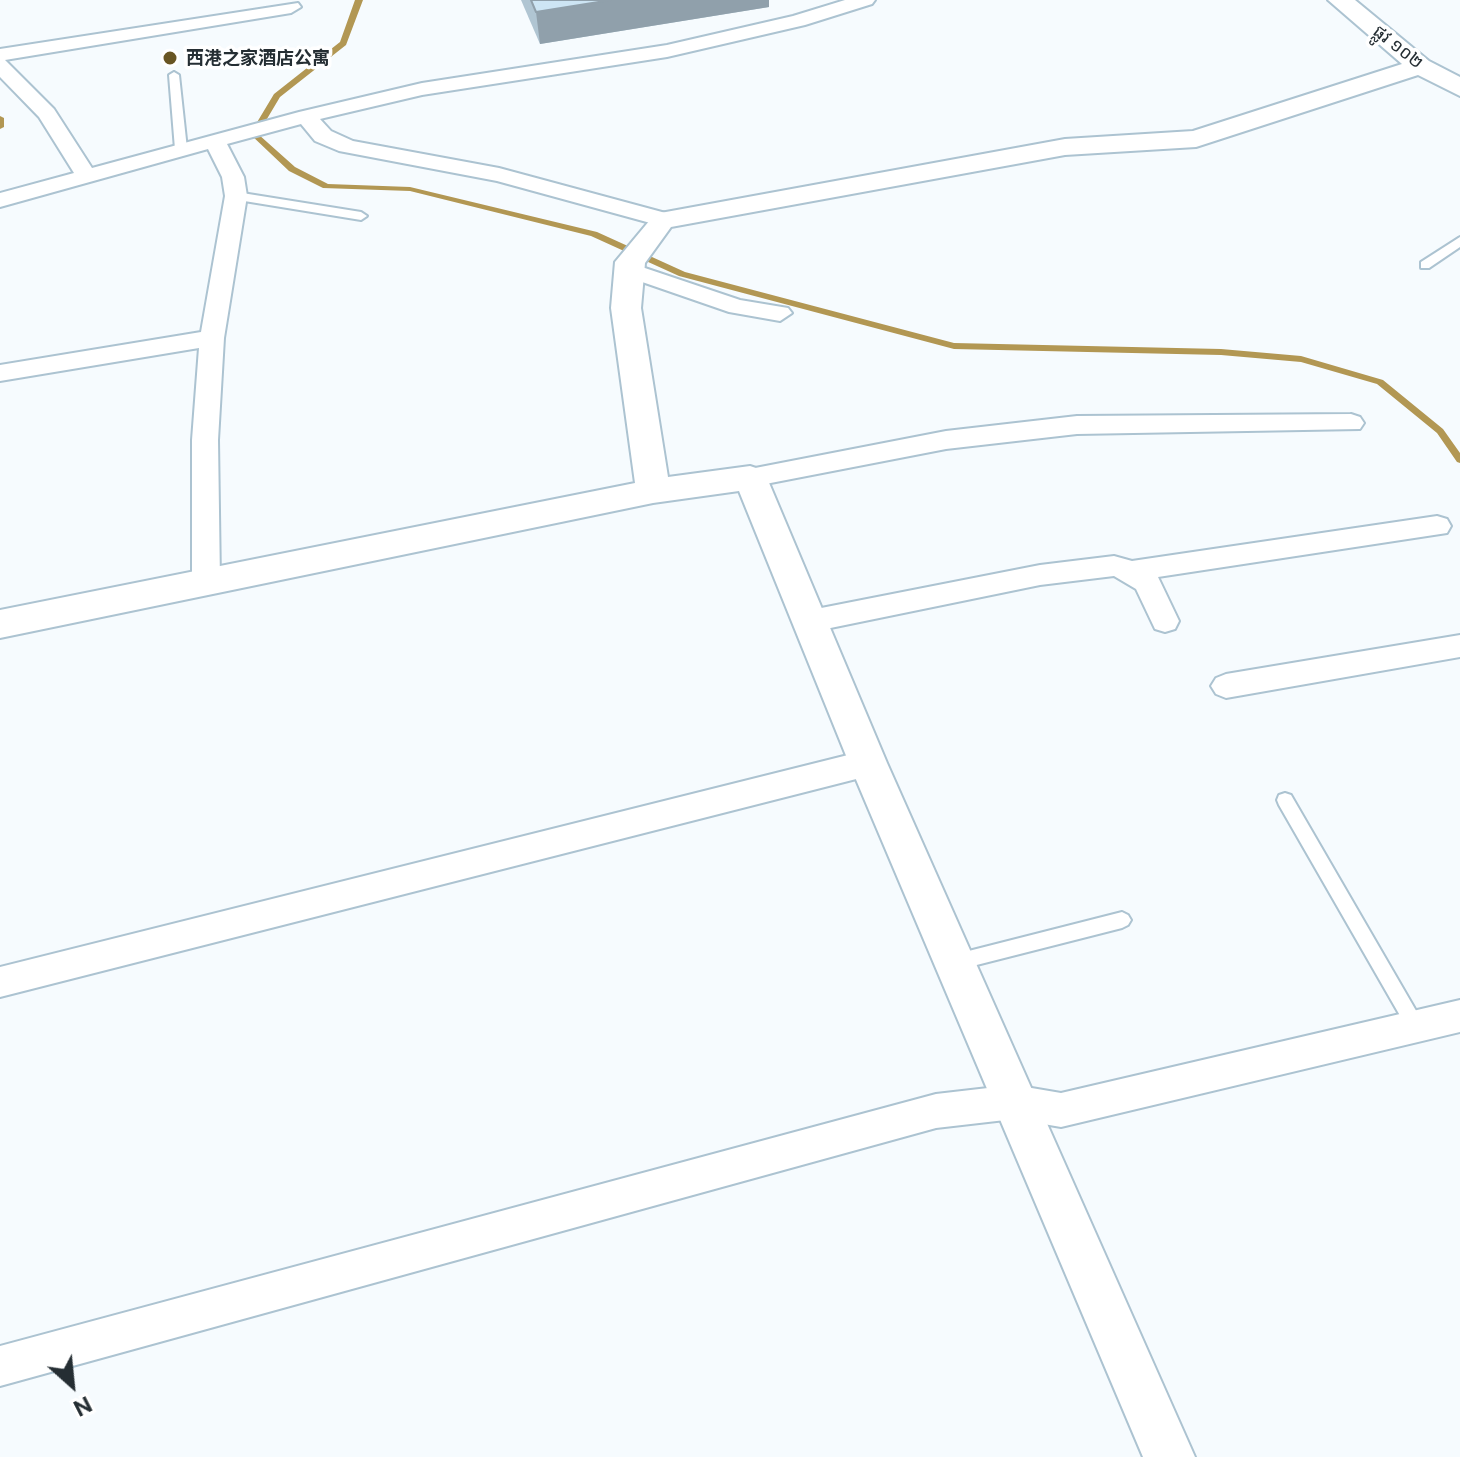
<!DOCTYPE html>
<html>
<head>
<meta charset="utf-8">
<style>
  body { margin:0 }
  #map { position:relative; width:1460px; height:1457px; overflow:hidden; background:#f6fbfe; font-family:"Public Sans",sans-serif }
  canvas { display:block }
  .north { position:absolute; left:32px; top:1345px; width:80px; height:80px; -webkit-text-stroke:6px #fff; paint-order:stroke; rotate:153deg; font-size:22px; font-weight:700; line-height:32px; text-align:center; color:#252e33 }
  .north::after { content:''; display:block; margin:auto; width:28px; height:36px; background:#252e33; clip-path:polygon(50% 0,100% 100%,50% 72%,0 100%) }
</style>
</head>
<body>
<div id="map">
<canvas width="1460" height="1457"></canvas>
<div class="north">N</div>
</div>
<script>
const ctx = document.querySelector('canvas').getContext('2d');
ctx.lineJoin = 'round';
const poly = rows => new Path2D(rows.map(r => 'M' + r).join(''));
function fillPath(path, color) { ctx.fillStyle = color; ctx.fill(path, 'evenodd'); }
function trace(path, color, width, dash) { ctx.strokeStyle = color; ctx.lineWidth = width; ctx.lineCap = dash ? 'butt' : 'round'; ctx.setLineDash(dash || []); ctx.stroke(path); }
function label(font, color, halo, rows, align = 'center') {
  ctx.font = font + ' "Public Sans","Noto Sans SC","Noto Sans Khmer",sans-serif'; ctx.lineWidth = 7; ctx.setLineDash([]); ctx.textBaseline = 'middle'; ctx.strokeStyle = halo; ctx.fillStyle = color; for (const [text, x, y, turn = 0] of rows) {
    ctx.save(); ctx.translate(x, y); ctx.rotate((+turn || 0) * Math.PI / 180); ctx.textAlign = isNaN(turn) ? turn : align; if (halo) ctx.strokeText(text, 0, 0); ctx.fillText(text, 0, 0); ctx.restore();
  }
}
fillPath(poly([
  [355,0,363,0,346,45,280,97,258,134,295,167,328,184,410,187,597,232,685,272,954,343,1221,349,1301,356,1383,380,1443,429,1460,453,1460,463,1457,462,1437,433,1377,384,1301,362,1221,355,954,349,679,276,591,236,410,191,323,188,289,171,250,134,274,94,340,42,355,0],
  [0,116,4,118,4,127,0,129,0,116]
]), '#b29753');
const service = poly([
  [174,72,179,75,187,149,181,152,175,149,169,75,174,72],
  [236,192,361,212,367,216,361,220,232,199,230,196,236,192],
  [1460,237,1460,247,1429,268,1421,268,1421,262,1460,237],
  [1285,793,1291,795,1422,1021,1425,1027,1422,1033,1416,1036,1410,1033,1279,805,1277,800,1279,795,1285,793],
  [1122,912,1128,915,1131,920,1128,925,1122,928,953,971,947,969,944,963,947,957,953,955,1122,912]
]);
const minor = poly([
  [845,0,875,0,872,4,805,25,667,57,422,95,320,119,331,131,353,141,499,168,673,215,676,220,665,227,497,181,339,151,315,141,301,124,227,144,244,177,247,196,224,338,218,440,220,582,216,589,206,592,196,589,192,582,192,440,199,348,0,381,0,365,201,332,225,196,222,177,208,149,0,207,0,193,74,173,39,117,0,77,0,49,298,3,301,7,291,13,5,60,54,109,92,168,299,112,422,83,667,45,793,16,845,0],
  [630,263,740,300,788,308,792,313,780,321,729,312,622,275,618,270,622,265,630,263],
  [1351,414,1360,417,1364,423,1360,429,1077,434,946,449,750,487,741,485,737,478,741,471,750,469,946,431,1077,416,1351,414],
  [1437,516,1447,519,1451,526,1447,533,1158,577,1179,621,1175,629,1165,632,1155,629,1136,589,1114,576,1040,585,811,632,801,629,797,621,801,613,811,610,1040,565,1114,556,1132,561,1437,516],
  [1460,635,1460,657,1226,698,1216,694,1211,686,1216,678,1226,674,1460,635],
  [868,750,879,754,883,763,879,772,868,776,0,997,0,967,868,750],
  [1460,1000,1460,1032,1061,1127,1014,1119,936,1128,0,1386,0,1346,936,1094,1014,1085,1061,1093,1460,1000]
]);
const tertiary = poly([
  [1328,0,1355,0,1429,61,1460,77,1460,96,1418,75,1196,147,1065,155,671,227,645,263,641,308,668,477,750,466,762,470,767,478,887,763,1195,1457,1143,1457,849,763,739,491,653,503,0,638,0,610,635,483,611,308,615,262,655,214,1065,139,1193,131,1402,64,1328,0]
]);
trace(service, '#acc3d1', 4);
trace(minor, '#acc3d1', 4);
trace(tertiary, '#acc3d1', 4);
fillPath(service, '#fff');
fillPath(minor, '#fff');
fillPath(tertiary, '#fff');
fillPath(poly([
  [521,0,769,0,769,7,540,44]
]), '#b0c5d2');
fillPath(poly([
  [611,0,769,0,769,7,540,44,536,12]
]), '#90a0ab');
const building = poly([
  [531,0,611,0,536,12,531,0]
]);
fillPath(building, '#cde5f4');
trace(building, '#90a0ab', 2);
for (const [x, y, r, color] of [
  [170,58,8,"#685523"]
]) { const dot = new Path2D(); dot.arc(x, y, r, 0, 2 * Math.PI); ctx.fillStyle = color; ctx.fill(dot); trace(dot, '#fff', 3); }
label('18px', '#252e33', '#fff', [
  ["ផ្លូវ ១០២",1398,47,38]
]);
label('bold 18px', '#252e33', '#fff', [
  ["西港之家酒店公寓",186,58]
], 'left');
</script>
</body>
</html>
